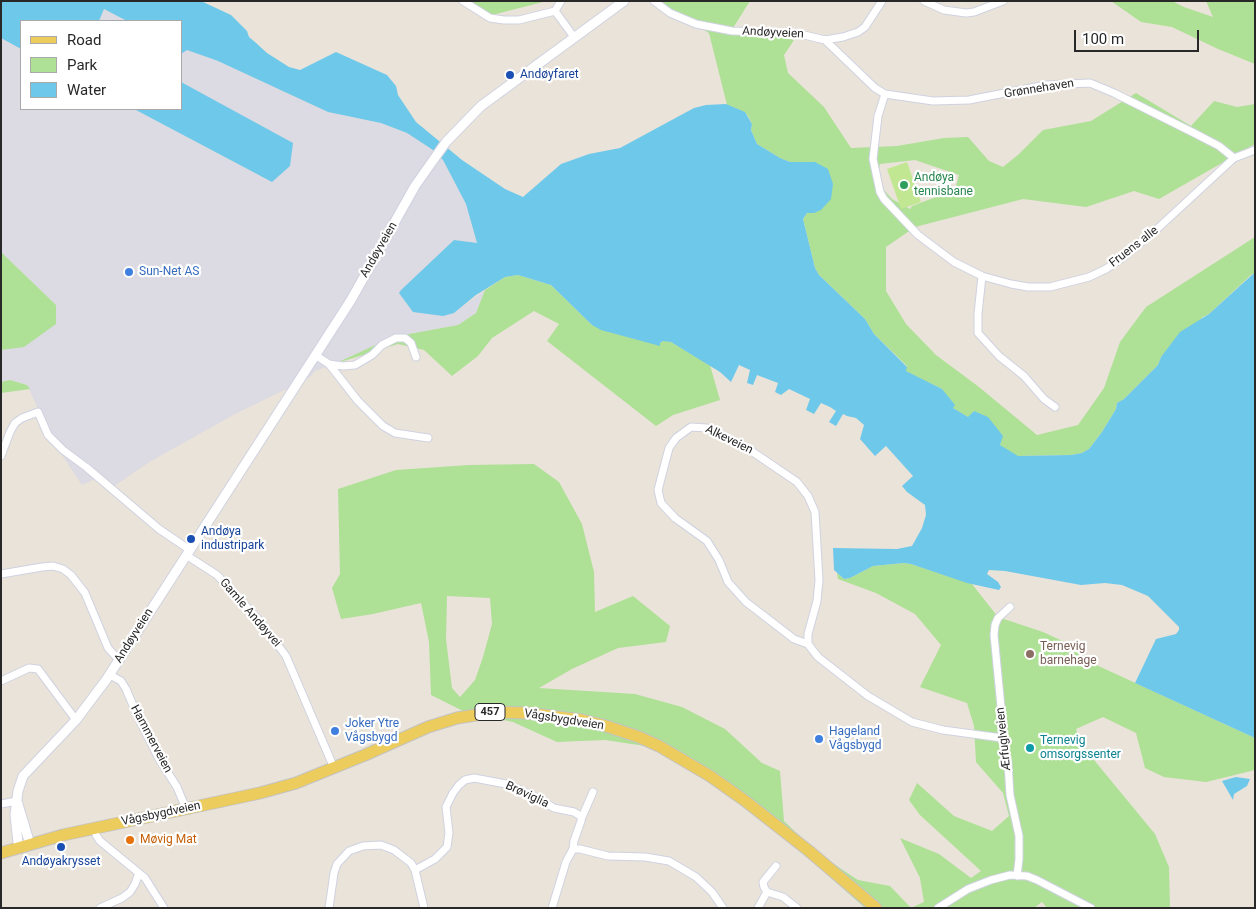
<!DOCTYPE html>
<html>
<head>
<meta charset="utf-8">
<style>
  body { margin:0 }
  #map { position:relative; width:1256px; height:909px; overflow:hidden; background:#eae3d9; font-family:Roboto,sans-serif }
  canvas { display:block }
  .frame { position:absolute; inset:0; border:2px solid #282828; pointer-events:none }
  .legend { position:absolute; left:20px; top:20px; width:162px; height:90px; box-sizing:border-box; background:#fff; border:1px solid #a9a9a9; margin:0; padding:6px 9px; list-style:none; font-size:15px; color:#282828 }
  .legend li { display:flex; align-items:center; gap:10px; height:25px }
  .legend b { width:25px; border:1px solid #a9a9a9 }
  .scale { position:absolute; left:1074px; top:30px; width:125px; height:22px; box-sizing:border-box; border:2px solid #282828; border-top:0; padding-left:6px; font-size:15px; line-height:18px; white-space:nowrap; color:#282828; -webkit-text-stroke:4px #fff; paint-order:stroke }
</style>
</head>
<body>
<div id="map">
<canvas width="1256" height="909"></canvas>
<div class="frame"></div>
<ul class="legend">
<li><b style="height:6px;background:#eccc5c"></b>Road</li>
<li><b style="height:14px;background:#aee096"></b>Park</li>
<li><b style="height:14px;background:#6ec8ea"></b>Water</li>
</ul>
<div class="scale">100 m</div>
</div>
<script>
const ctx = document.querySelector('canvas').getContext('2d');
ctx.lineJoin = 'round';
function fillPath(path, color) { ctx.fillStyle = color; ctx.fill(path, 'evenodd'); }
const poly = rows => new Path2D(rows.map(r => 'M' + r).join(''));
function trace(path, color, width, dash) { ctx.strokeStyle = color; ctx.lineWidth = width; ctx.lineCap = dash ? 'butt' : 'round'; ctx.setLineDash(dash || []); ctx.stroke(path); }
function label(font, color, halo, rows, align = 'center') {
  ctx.font = font + ' Roboto,sans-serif'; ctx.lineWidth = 4.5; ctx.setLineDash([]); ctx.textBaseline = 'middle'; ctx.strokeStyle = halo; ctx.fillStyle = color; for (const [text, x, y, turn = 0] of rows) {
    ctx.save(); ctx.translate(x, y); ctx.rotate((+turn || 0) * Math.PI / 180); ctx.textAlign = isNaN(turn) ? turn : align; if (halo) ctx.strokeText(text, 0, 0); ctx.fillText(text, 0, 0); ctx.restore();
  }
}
fillPath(poly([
  [104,9,127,21,99,21],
  [1,38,21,49,21,109,134,109,262,177,181,84,181,54,187,50,218,61,328,112,381,123,407,133,433,150,443,160,466,204,477,244,454,240,401,290,454,313,485,290,476,313,458,325,393,337,334,364,315,371,311,376,305,380,237,413,151,461,110,489,99,477,82,485,54,443,27,385,10,380,1,382,1,350,24,346,55,324,56,305,1,252]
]), '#dcdae2');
fillPath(poly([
  [458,1,547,1,488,16,466,8],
  [656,1,750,1,733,28,794,40,784,55,788,73,824,107,851,148,897,146,944,138,968,137,989,161,1003,167,1019,154,1043,130,1091,121,1136,93,1191,126,1214,101,1237,107,1255,104,1255,144,1159,199,1134,191,1086,207,1023,199,915,227,886,247,886,291,906,324,936,355,979,387,1037,435,1078,425,1104,388,1120,342,1146,307,1255,237,1255,274,1252,274,1209,314,1203,317,1161,357,1158,365,1124,399,1117,403,1116,409,1102,432,1089,449,1082,453,1071,455,1018,456,1014,455,1000,445,1001,439,974,411,969,418,953,408,942,389,905,371,907,366,874,334,865,319,819,275,815,268,803,219,807,213,814,213,815,162,790,162,780,158,757,144,751,130,752,124,748,116,744,112,727,105,709,33],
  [915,160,959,175,955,190,912,206,910,209,892,199,876,181,880,164],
  [1111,1,1172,1,1184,7,1213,17,1206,1,1255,1,1255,64,1218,49,1172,27,1141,22],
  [1,252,56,305,56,324,24,347,1,350],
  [518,275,551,285,592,325,660,343,665,340,671,342,703,361,710,365,720,400,673,415,656,426,547,341,559,324,534,311,492,338,478,356,452,376,424,350,398,344,334,364,393,337,458,325,476,313,485,290,505,277],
  [10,380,27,385,30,389,1,393,1,382],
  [534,464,559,482,582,524,594,572,595,612,633,596,670,626,666,642,618,648,572,669,539,688,635,694,682,707,725,729,762,763,780,771,784,821,817,853,858,880,890,886,911,908,865,908,775,828,736,799,652,747,605,740,557,742,513,722,465,712,431,695,429,642,421,603,373,614,341,619,332,588,340,574,338,489,396,470,469,465],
  [447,596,490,598,492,624,483,657,475,680,460,697,452,688,446,639],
  [904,563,911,564,972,584,998,617,1043,632,1071,645,1092,663,1255,738,1255,770,1206,782,1164,777,1145,768,1136,733,1103,717,1076,729,1080,743,1155,834,1169,867,1170,908,1047,908,1042,902,1034,908,911,908,924,902,920,878,900,838,939,854,971,878,981,871,920,815,909,800,917,783,954,816,992,831,1009,816,1003,793,976,762,974,726,967,703,920,687,941,645,915,614,876,593,838,579,837,573,844,579,850,578,873,566]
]), '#aee096');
fillPath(poly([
  [907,162,921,202,901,209,887,169]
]), '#c2e792');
fillPath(poly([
  [1,1,201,1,231,15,247,31,249,37,255,42,267,53,289,67,300,70,336,52,387,75,396,86,398,95,416,122,462,160,505,189,523,197,561,164,589,154,620,148,694,108,706,105,726,104,745,112,752,124,751,130,757,144,780,158,790,162,815,162,828,169,833,184,831,199,821,210,814,213,807,213,803,219,815,268,819,275,865,319,874,334,907,367,906,371,942,389,955,405,953,408,968,417,974,411,988,417,1003,436,1000,445,1018,456,1071,455,1082,453,1089,449,1102,432,1116,409,1117,403,1124,399,1158,365,1161,357,1180,332,1209,314,1253,274,1255,274,1255,738,1135,683,1156,639,1176,634,1179,630,1179,627,1148,596,1122,585,1105,583,1081,585,1005,571,989,570,987,574,998,582,1001,587,999,590,967,583,911,564,904,563,873,566,850,578,844,579,834,570,833,548,897,549,912,546,922,528,926,515,925,505,907,492,902,486,913,476,886,446,875,456,860,439,864,425,856,418,847,416,843,414,836,426,829,422,836,411,830,407,821,403,814,414,806,410,810,399,789,389,781,395,775,392,778,383,757,375,753,385,747,383,750,370,739,365,731,382,720,372,671,342,663,341,660,343,660,346,601,330,592,325,551,285,518,275,505,277,476,295,454,313,443,316,413,312,399,293,401,290,454,240,477,243,466,204,443,160,433,150,407,133,381,123,328,112,218,61,187,50,181,54,181,21,127,21,104,9,99,21,21,21,21,49,1,38],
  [181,82,293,143,290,166,272,182,134,109,181,109],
  [1236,777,1250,779,1247,786,1234,794,1233,800,1222,781]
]), '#6ec8ea');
const minor = poly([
  [463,1,490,18,504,20,519,20,555,11],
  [561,1,555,11,574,37],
  [654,1,670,13,696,24,732,31,796,33,825,40,843,37,858,32,865,27,882,1],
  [924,1,944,10,966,13,974,12,1003,1],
  [825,40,875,88,885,94,933,101,969,100,1046,85,1090,83,1114,93,1194,133,1219,146,1234,158,1255,150],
  [885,94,878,116,873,159,880,192,884,199,918,235,954,262,982,276,1011,284,1028,287,1050,287,1089,277,1106,269,1122,258,1157,229,1234,158],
  [982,276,978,314,978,333,999,356,1024,376,1044,399,1055,407],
  [315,355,329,364,358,401,383,426,395,433,428,438],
  [329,364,343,366,355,365,372,355,382,345,396,338,405,338,411,343,416,357],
  [1,456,10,432,15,423,22,418,38,412,48,435,63,450,86,467,159,529,190,550],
  [186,555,217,575,259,620,286,656,334,768],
  [1,574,42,567,53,566,63,569,71,575,85,593,108,648,119,660],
  [1010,607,998,618,995,625,994,635,1002,717,1002,738,1008,763,1010,795,1019,836,1019,859,1017,876],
  [808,644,794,639,746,602,728,582,719,560,707,541,675,518,661,503,658,490,669,448,676,438,691,427,707,428,744,446,797,482,808,496,815,512,819,580,817,601,808,634,808,644,818,657,868,696,912,722,943,730,1002,738],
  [110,675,121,681,126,689,138,717,159,759,177,787,186,809],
  [1,681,29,668,38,669,76,720],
  [1,804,17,801],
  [582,817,593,792],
  [95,828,96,835,100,841,145,878,164,908],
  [573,849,580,849,608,856,645,857,669,861,696,877,712,892,723,908],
  [776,866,763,882,764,887,767,892,783,897,797,908],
  [415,870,435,859,447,847,449,833,446,807,453,793,459,785,465,780,474,778,506,784,534,796,554,808,574,812,582,817,581,821,574,841,573,849,566,862,552,908],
  [100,908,122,898,130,892,135,884,139,873],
  [329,908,334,873,337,864,349,851,363,846,381,845,394,850,411,863,415,870,424,908],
  [758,908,767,892],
  [938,908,968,889,991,880,1010,875,1027,876,1037,880,1091,908]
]);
const tertiary = poly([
  [17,801,29,841,24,847,18,843,15,815,18,791,23,776,76,720,106,680,331,331,351,300,415,186,446,142,481,106,624,1]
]);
const primary = poly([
  [1,853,63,835,260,793,296,783,365,755,428,727,457,718,494,712,527,713,582,720,606,726,639,737,659,746,710,776,744,800,809,851,876,908]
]);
trace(minor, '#cfd2e0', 9);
trace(tertiary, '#cfd2e0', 11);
trace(primary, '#c3c3c3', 13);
trace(minor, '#fff', 7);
trace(tertiary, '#fff', 9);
trace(primary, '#eccc5c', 11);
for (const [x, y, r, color] of [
  [510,75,5,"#1a4fb4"],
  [904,185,5,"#2e9e5b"],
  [129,272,5,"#3f7fe0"],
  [191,539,5,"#1a4fb4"],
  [1030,654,5,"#8d6e63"],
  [335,731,5,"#3f7fe0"],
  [819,739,5,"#3f7fe0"],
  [1030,748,5,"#0f9aa8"],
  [130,840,5,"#e8710a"],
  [61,847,5,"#1a4fb4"]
]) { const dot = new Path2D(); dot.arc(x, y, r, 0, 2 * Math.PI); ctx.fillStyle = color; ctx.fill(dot); trace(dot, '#fff', 2); }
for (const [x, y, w] of [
  [490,712,30]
]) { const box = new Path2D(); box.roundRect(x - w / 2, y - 8.5, w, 17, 4); ctx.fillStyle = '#fff'; ctx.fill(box); trace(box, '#282828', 1); }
label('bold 11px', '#282828', null, [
  ["457",490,712]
]);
label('12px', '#282828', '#fff', [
  ["Andøyveien",773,33,3],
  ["Grønnehaven",1039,89,-9],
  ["Fruens alle",1134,247,-38],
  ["Andøyveien",379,250,-60],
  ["Alkeveien",729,440,26],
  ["Gamle Andøyvei",250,613,49],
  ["Andøyveien",134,636,-58],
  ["Vågsbygdveien",564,720,9],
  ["Hammerveien",151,739,62],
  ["Ærfuglveien",1004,739,-96],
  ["Brøviglia",527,795,25],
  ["Vågsbygdveien",161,814,-12]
]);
label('12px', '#164399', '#fff', [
  ["Andøyfaret",520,75],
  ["Andøya",201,532],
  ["industripark",201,546],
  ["Andøyakrysset",61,862,"center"]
], 'left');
label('12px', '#27864d', '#fff', [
  ["Andøya",914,178],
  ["tennisbane",914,192]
], 'left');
label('12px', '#366cbe', '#fff', [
  ["Sun-Net AS",139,272],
  ["Joker Ytre",345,724],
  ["Vågsbygd",345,738],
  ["Hageland",829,732],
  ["Vågsbygd",829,746]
], 'left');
label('12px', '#785e54', '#fff', [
  ["Ternevig",1040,647],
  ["barnehage",1040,661]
], 'left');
label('12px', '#0d838f', '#fff', [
  ["Ternevig",1040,741],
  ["omsorgssenter",1040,755]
], 'left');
label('12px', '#c56008', '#fff', [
  ["Møvig Mat",140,840]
], 'left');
</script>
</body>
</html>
